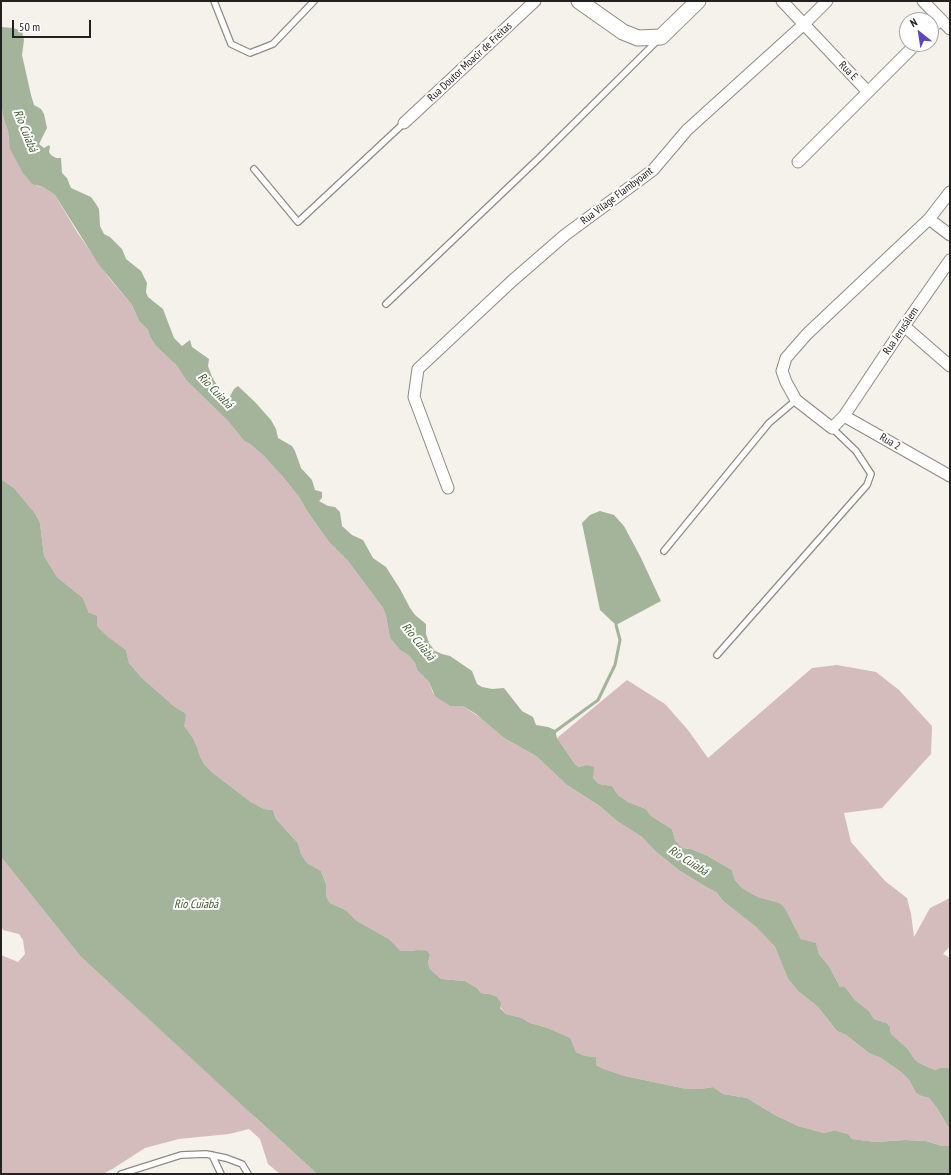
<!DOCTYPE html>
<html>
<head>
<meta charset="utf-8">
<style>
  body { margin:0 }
  #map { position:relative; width:951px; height:1175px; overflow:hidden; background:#f5f1eb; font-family:"PT Sans Narrow",sans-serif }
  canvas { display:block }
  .frame { position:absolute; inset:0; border:2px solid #23211f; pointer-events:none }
  .north { position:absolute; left:899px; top:12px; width:40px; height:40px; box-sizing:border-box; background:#fff; border:1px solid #a7a6a5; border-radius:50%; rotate:330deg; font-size:11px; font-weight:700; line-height:16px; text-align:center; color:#23211f }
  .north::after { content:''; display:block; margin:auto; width:14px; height:18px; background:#6045be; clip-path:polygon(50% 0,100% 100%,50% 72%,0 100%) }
  .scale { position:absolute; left:12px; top:20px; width:79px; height:18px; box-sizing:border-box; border:2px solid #23211f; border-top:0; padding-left:5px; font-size:12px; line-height:14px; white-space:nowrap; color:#23211f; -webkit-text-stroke:3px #fff; paint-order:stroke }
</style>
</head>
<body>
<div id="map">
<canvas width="951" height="1175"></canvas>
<div class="frame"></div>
<div class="north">N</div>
<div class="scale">50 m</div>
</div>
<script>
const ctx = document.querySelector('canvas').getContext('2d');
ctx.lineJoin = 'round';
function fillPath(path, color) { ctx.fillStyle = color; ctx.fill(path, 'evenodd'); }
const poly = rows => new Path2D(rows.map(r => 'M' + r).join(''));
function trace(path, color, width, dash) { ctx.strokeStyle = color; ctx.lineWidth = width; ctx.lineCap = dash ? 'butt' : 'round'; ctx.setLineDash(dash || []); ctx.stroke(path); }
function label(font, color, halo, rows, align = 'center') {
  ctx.font = font + ' "PT Sans Narrow",sans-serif'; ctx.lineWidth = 4; ctx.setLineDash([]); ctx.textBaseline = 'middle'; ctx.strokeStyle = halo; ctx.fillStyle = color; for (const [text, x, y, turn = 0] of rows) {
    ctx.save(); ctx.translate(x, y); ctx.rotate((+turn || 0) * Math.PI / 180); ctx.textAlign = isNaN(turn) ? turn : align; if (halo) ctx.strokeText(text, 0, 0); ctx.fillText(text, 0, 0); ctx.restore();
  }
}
fillPath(poly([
  [1,105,4,120,8,131,9,141,37,186,43,187,55,195,77,232,109,278,132,305,139,321,148,330,150,337,156,346,177,366,186,380,228,421,244,441,250,444,264,456,283,477,299,497,307,511,329,542,348,561,383,608,386,616,390,638,400,650,408,655,415,663,417,670,429,682,433,693,450,706,463,706,482,719,504,738,536,756,567,785,601,807,617,821,642,837,655,851,680,871,708,888,716,892,723,901,756,927,775,947,788,979,798,991,818,1007,837,1031,846,1035,869,1053,881,1058,901,1072,909,1080,916,1093,921,1096,929,1098,937,1108,950,1130,950,1146,942,1146,926,1141,905,1140,876,1142,852,1139,848,1134,837,1131,832,1131,824,1133,798,1126,775,1115,747,1098,723,1094,713,1087,701,1089,687,1089,625,1076,604,1069,596,1065,595,1057,585,1056,576,1052,569,1038,548,1028,530,1023,522,1018,506,1014,489,994,481,993,477,988,465,981,441,979,430,969,428,963,430,955,417,950,410,951,401,951,389,939,357,921,346,910,330,903,326,896,326,884,321,871,307,863,301,854,298,843,276,819,273,810,264,809,251,802,213,773,204,764,199,754,198,749,193,738,183,726,186,715,185,713,175,707,141,677,129,663,126,650,107,637,99,628,89,613,83,598,57,577,44,556,40,523,35,513,14,488,1,479],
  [837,665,876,672,899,690,932,726,931,754,882,808,844,813,851,842,885,881,907,898,911,914,914,937,930,908,950,898,950,946,943,954,950,958,950,1070,948,1068,940,1068,935,1070,919,1063,913,1057,908,1049,891,1034,890,1027,887,1023,874,1019,869,1011,855,1000,845,987,840,987,829,966,819,954,816,944,801,939,785,908,780,903,758,897,742,888,735,880,732,870,708,856,691,849,682,848,675,840,672,829,651,816,646,809,628,802,618,795,612,786,599,784,593,778,593,772,586,765,579,767,575,764,557,738,627,680,665,704,688,730,708,758,812,668],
  [1,857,81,957,212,1077,221,1079,257,1119,317,1174,280,1174,268,1164,260,1139,249,1129,229,1134,179,1139,145,1148,114,1168,103,1174,1,1174,1,955,18,962,25,954,23,940,19,934,3,930,1,925]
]), '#d4bcbd');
fillPath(poly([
  [1,27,13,28,22,31,24,40,22,55,31,95,34,105,41,109,44,114,47,128,39,144,44,148,49,145,50,147,49,152,51,155,56,158,61,158,62,173,67,178,71,188,91,197,96,204,99,209,100,226,104,234,110,237,122,249,126,259,141,271,147,283,146,292,148,297,163,309,174,338,182,346,190,340,192,347,209,359,208,366,212,377,223,395,229,398,234,389,238,386,255,402,271,420,276,429,278,438,292,446,295,451,301,468,312,480,315,490,322,492,322,498,319,501,328,506,335,507,340,512,342,526,352,535,363,540,373,558,386,567,400,589,410,608,415,615,426,624,426,634,429,643,435,651,442,654,450,656,472,671,477,684,482,687,492,689,504,688,522,711,533,717,536,725,548,727,555,730,557,738,575,764,579,767,586,765,594,767,593,778,599,784,612,786,618,795,628,802,646,809,651,816,672,829,675,840,682,848,691,849,708,856,732,870,735,880,742,888,758,897,780,903,785,908,801,939,816,943,819,954,829,966,840,987,845,987,855,1000,869,1011,874,1019,887,1023,890,1027,891,1034,908,1049,913,1057,919,1063,935,1070,940,1068,948,1068,950,1070,950,1130,937,1108,929,1098,921,1096,916,1093,909,1080,901,1072,881,1058,869,1053,846,1035,837,1031,818,1007,798,991,788,979,775,947,756,927,723,901,716,892,708,888,680,871,655,851,642,837,617,821,601,807,567,785,536,756,504,738,476,714,463,706,450,706,435,696,429,682,417,670,415,663,408,655,400,650,390,638,386,616,383,608,348,561,329,542,307,511,299,497,283,477,264,456,250,444,244,441,228,421,186,380,177,366,156,346,150,337,148,330,139,321,132,305,99,265,55,195,43,187,32,184,23,173,10,149,8,131,4,120,1,105],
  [1,479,14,488,35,513,40,523,44,556,57,577,83,598,89,613,97,616,97,625,99,628,108,637,126,650,129,663,141,677,175,707,185,713,186,715,184,726,193,738,198,749,199,754,204,764,213,773,251,802,264,809,273,810,276,819,298,843,301,854,307,863,321,871,326,884,326,896,330,903,346,910,357,921,389,939,401,951,410,951,417,950,427,951,430,955,428,963,430,969,441,979,465,981,477,988,481,993,489,994,497,997,501,1003,500,1008,506,1014,522,1018,530,1023,548,1028,570,1038,576,1052,585,1056,596,1057,596,1065,604,1069,625,1076,687,1089,701,1089,713,1087,723,1094,747,1098,775,1115,798,1126,824,1133,832,1131,837,1131,848,1134,852,1139,876,1142,905,1140,926,1141,942,1146,950,1146,950,1174,317,1174,81,957,1,857],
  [600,511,614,515,624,526,641,558,661,601,616,625,600,610,582,523,590,515]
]), '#a4b49a');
trace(poly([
  [553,733,598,700,615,665,620,640,616,625]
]), '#a4b49a', 3);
const lane = poly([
  [214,1,231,44,250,53,273,44,314,1],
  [254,169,298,222,404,123],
  [386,304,539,158,658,40],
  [664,551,769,423,796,400],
  [717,655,867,485,871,474,856,451,832,428],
  [212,1155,221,1174],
  [121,1174,181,1155,206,1154,226,1158,242,1164,248,1174]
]);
const street = poly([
  [782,1,868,92,916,44],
  [923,1,950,29],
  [931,29,940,20],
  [404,123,535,1],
  [798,162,868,92],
  [929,219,950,235],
  [950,260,904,326,844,416,950,476],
  [904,326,950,366],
  [844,416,832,428,796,400,786,382,782,371,786,358,807,334,929,219,950,192],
  [448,488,414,397,418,369,512,281,565,235,653,170,687,130,803,25,827,1]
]);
const secondary = poly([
  [579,1,623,32,638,38,661,37,698,1]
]);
trace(lane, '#8e8a85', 8);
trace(street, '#8e8a85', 13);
trace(secondary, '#8e8a85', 17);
trace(lane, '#fff', 5.5);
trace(street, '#fff', 11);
trace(secondary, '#fff', 15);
label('11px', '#23211f', '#fff', [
  ["Rua Doutor Moacir de Freitas",470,62,-43],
  ["Rua E",848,71,46],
  ["Rua Vilage Flambyoant",617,196,-37],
  ["Rua Jerusálem",901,331,-56],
  ["Rua 2",890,442,30]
]);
label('italic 12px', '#425c32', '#fff', [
  ["Rio Cuiabá",25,131,68],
  ["Rio Cuiabá",215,391,46],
  ["Rio Cuiabá",418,642,51],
  ["Rio Cuiabá",688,861,33],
  ["Rio Cuiabá",196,905]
]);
</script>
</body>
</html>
